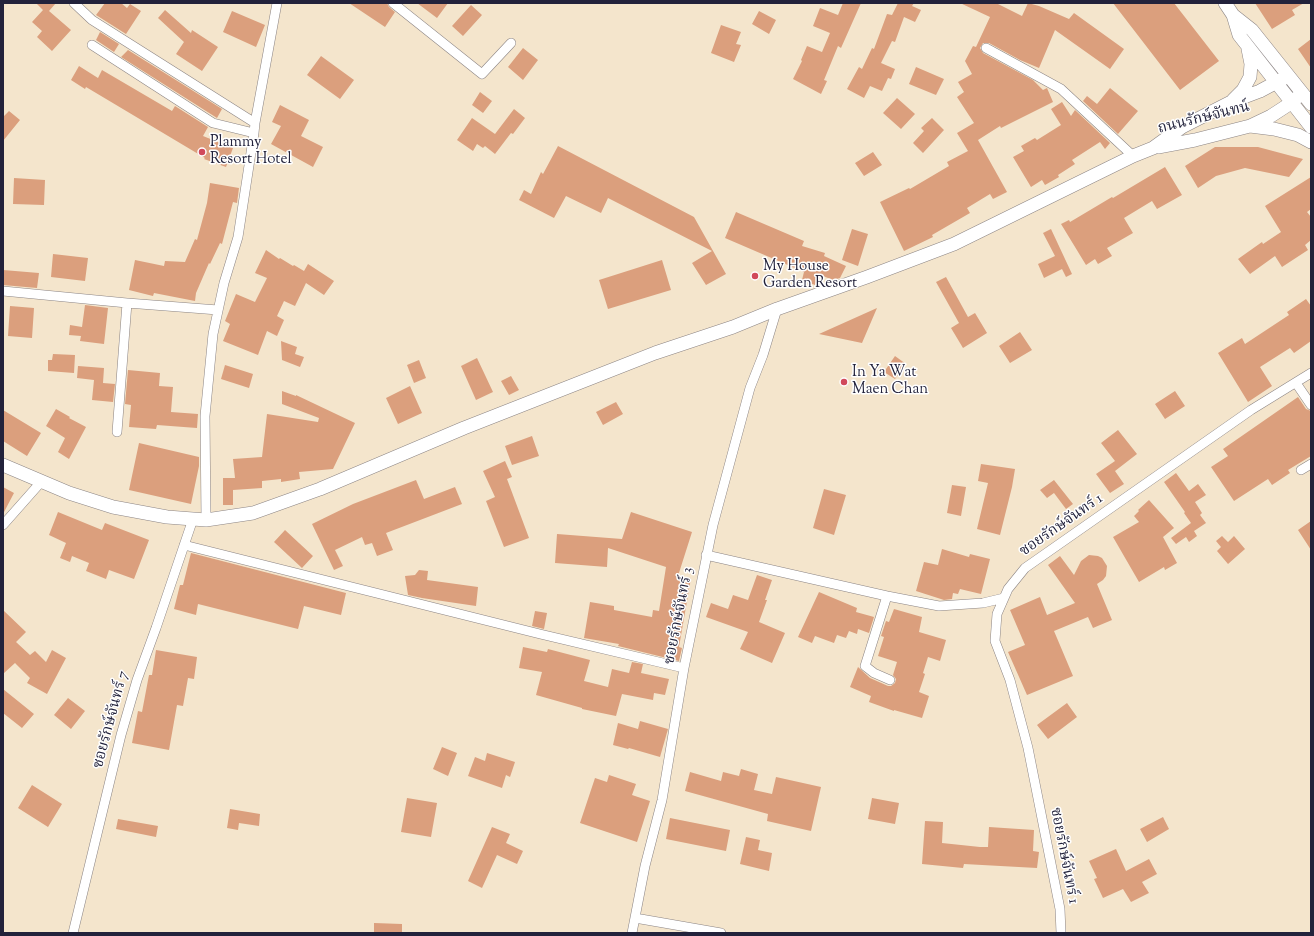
<!DOCTYPE html>
<html>
<head>
<meta charset="utf-8">
<style>
  body { margin:0 }
  #map { position:relative; width:1314px; height:936px; overflow:hidden; background:#f4e5cc; font-family:"Sorts Mill Goudy",serif }
  canvas { display:block }
  .frame { position:absolute; inset:0; border:4px solid #22223b; pointer-events:none }
</style>
</head>
<body>
<div id="map">
<canvas width="1314" height="936"></canvas>
<div class="frame"></div>
</div>
<script>
const ctx = document.querySelector('canvas').getContext('2d');
ctx.lineJoin = 'round';
function fillPath(path, color) { ctx.fillStyle = color; ctx.fill(path, 'evenodd'); }
const poly = rows => new Path2D(rows.map(r => 'M' + r).join(''));
function trace(path, color, width, dash) { ctx.strokeStyle = color; ctx.lineWidth = width; ctx.lineCap = dash ? 'butt' : 'round'; ctx.setLineDash(dash || []); ctx.stroke(path); }
function label(font, color, halo, rows, align = 'center') {
  ctx.font = font + ' "Sorts Mill Goudy","Noto Serif Thai",serif'; ctx.lineWidth = 3; ctx.setLineDash([]); ctx.textBaseline = 'middle'; ctx.strokeStyle = halo; ctx.fillStyle = color; for (const [text, x, y, turn = 0] of rows) {
    ctx.save(); ctx.translate(x, y); ctx.rotate((+turn || 0) * Math.PI / 180); ctx.textAlign = isNaN(turn) ? turn : align; if (halo) ctx.strokeText(text, 0, 0); ctx.fillText(text, 0, 0); ctx.restore();
  }
}
fillPath(poly([
  [36,3,56,3,49,11,71,30,52,51,37,37,42,31,32,22,43,10],
  [105,3,121,3,127,8,130,4,141,11,126,34,96,15],
  [349,3,387,3,389,7,395,12,385,27],
  [417,3,448,3,437,18],
  [843,3,861,3,841,48,838,46,824,80,827,81,821,94,793,79,802,61,801,60,807,46,822,52,830,33,813,26,820,8,838,15],
  [898,3,914,3,912,6,921,10,915,22,904,17,895,42,892,41,881,63,895,69,891,79,888,78,882,91,870,86,864,98,847,89,859,67,862,69,872,48,874,49,887,14,892,15],
  [960,3,996,3,1022,16,1028,3,1039,6,1069,19,1074,13,1124,49,1110,69,1055,30,1039,68,1020,60,989,43,983,43,980,48,983,53,1033,80,1043,90,1047,88,1053,102,1001,128,1000,126,978,140,1007,192,993,199,990,194,967,208,970,213,932,235,933,237,904,251,880,202,909,188,910,189,949,166,947,162,968,151,957,133,974,123,957,97,964,92,958,82,972,74,965,61,973,46,976,47,990,17],
  [1113,3,1174,3,1219,61,1180,90],
  [1255,3,1304,3,1292,10,1295,15,1272,29],
  [471,5,482,15,463,36,452,26],
  [165,10,191,33,192,30,218,47,202,71,176,54,184,42,158,18],
  [232,11,265,25,256,47,223,32],
  [759,11,776,20,769,34,752,24],
  [721,25,741,32,736,44,741,45,734,62,711,53],
  [100,32,119,44,114,52,96,40],
  [1311,39,1311,68,1298,49],
  [523,48,538,60,523,80,508,67],
  [128,50,222,109,217,118,121,57],
  [321,56,354,80,340,99,307,75],
  [79,66,98,78,102,70,172,111,175,106,208,127,203,136,233,148,226,167,204,159,205,158,86,87,85,89,71,80],
  [916,67,944,79,936,95,909,84],
  [1110,88,1138,111,1118,134,1083,101,1087,96,1097,104],
  [480,92,492,101,483,113,472,105],
  [897,98,915,114,901,129,883,113],
  [1062,102,1071,116,1075,110,1110,143,1105,149,1100,142,1072,160,1075,164,1058,175,1059,177,1045,185,1042,180,1031,187,1013,157,1024,151,1021,146,1035,138,1037,140,1061,125,1051,109],
  [280,105,309,120,301,136,323,147,313,167,271,144,281,126,272,122],
  [514,109,525,118,513,134,511,133,495,154,485,146,483,148,477,144,473,151,457,140,472,118,495,134],
  [9,111,20,120,3,141,3,117],
  [932,118,944,130,923,153,913,143,924,131,921,128],
  [558,146,694,217,726,274,706,285,692,263,712,251,608,198,601,213,566,196,554,218,519,200,524,190,531,194,541,172,543,174],
  [1215,147,1258,147,1303,159,1289,177,1245,168,1216,176,1198,188,1185,166],
  [873,152,882,165,864,176,855,163],
  [1165,167,1182,195,1157,209,1152,201,1124,218,1133,233,1107,248,1112,256,1098,264,1095,259,1086,265,1061,224,1069,220,1070,222,1112,197,1113,198],
  [1311,177,1311,209,1307,212,1311,217,1311,240,1305,245,1308,250,1282,267,1275,256,1250,274,1238,259,1262,242,1263,244,1281,232,1265,206],
  [14,178,45,180,44,205,13,204],
  [210,183,239,188,237,203,233,202,222,244,220,243,210,264,209,263,196,293,195,301,154,293,153,296,129,290,135,260,164,266,165,261,185,262,195,239,197,240,207,203],
  [736,212,804,241,802,246,825,253,824,256,846,266,840,278,833,280,818,274,815,285,802,280,804,272,725,238],
  [852,229,868,234,858,266,842,260],
  [1051,229,1072,274,1066,277,1062,269,1044,278,1038,264,1055,256,1043,233],
  [266,250,279,259,280,258,293,266,294,265,304,271,308,264,334,281,324,295,306,283,295,306,284,301,277,316,284,320,277,336,267,331,258,355,223,341,230,324,225,321,236,294,255,302,267,278,255,273],
  [53,254,88,258,85,281,51,277],
  [662,260,671,290,608,309,599,280],
  [3,270,39,273,37,288,3,285],
  [946,277,968,317,975,313,987,333,963,348,951,328,959,323,936,282],
  [1306,299,1311,306,1311,341,1294,353,1290,348,1260,367,1272,386,1248,402,1218,353,1242,338,1245,344,1289,315,1287,312],
  [85,305,108,308,104,344,80,341,81,336,69,335,70,325,82,327],
  [10,306,34,308,32,338,8,336],
  [877,308,862,343,819,334],
  [1020,332,1032,350,1010,363,999,346],
  [281,341,297,347,295,354,304,357,300,367,282,360],
  [53,354,75,355,74,373,48,371,48,360,52,360],
  [895,356,906,364,895,379,884,372],
  [477,358,493,392,476,400,461,366],
  [419,360,426,378,414,383,407,365],
  [225,365,253,374,249,388,221,379],
  [78,366,104,368,103,383,115,384,113,402,92,400,94,380,77,378],
  [128,370,160,373,159,386,173,387,171,412,198,414,197,428,157,425,156,429,129,427,131,405,125,404],
  [511,376,519,390,509,395,501,381],
  [410,386,422,413,398,424,386,398],
  [282,391,296,396,296,395,355,423,333,469,299,472,300,479,281,482,281,479,262,481,262,488,233,490,233,505,223,505,223,478,235,478,233,459,262,457,267,414,318,422,319,418,282,404],
  [1175,391,1185,406,1165,419,1155,404],
  [1298,397,1306,409,1311,411,1311,456,1288,470,1290,473,1272,485,1268,479,1234,501,1211,467,1228,456,1223,449],
  [616,402,623,414,603,425,596,412],
  [56,409,70,417,69,418,86,427,69,459,58,452,65,438,46,426],
  [3,410,41,433,27,456,3,441],
  [1118,430,1137,454,1115,471,1124,484,1110,493,1096,474,1115,461,1101,443],
  [532,436,539,456,512,465,505,446],
  [139,443,199,457,199,466,191,504,129,490],
  [505,461,512,477,507,479,529,538,504,547,486,501,495,497,483,471],
  [981,464,1015,469,1012,487,1000,535,977,529,988,483,978,481],
  [1176,473,1189,491,1198,484,1206,495,1195,502,1202,513,1200,515,1206,523,1194,531,1197,536,1189,542,1186,537,1176,544,1171,538,1191,523,1184,513,1185,512,1164,482],
  [416,480,424,499,455,487,462,504,386,533,393,550,377,556,372,543,365,545,362,537,335,550,343,566,334,570,312,524,353,504],
  [1054,480,1073,504,1066,509,1054,493,1047,498,1040,490],
  [952,485,966,487,961,516,947,513],
  [3,487,14,493,3,514],
  [824,489,846,495,834,535,813,528],
  [1149,500,1174,528,1163,537,1177,563,1165,570,1164,567,1139,582,1113,537,1139,522,1134,516,1139,511,1138,510],
  [58,512,102,530,105,523,149,540,134,579,109,570,106,579,86,571,89,563,72,556,70,562,60,558,66,543,49,535],
  [631,512,692,532,678,576,691,578,679,647,682,648,679,661,618,646,619,644,584,638,590,602,614,606,614,610,652,617,653,610,659,611,666,567,608,548,607,567,555,563,557,534,622,539],
  [1311,521,1311,550,1298,530],
  [285,530,313,556,302,568,274,542],
  [1222,536,1228,542,1234,536,1245,549,1228,564,1217,551,1221,547,1216,541],
  [942,549,969,557,970,554,990,559,981,594,960,589,958,594,953,593,952,599,944,600,916,591,924,562,938,565],
  [191,553,346,593,341,615,304,606,298,629,198,604,196,615,174,609,180,585,183,585],
  [1089,555,1098,556,1102,558,1107,566,1106,576,1103,580,1097,584,1112,620,1093,628,1088,617,1054,631,1073,676,1027,695,1008,652,1025,645,1010,610,1040,597,1047,615,1075,603,1048,565,1060,556,1074,575,1081,561],
  [419,570,428,571,427,580,478,587,476,606,422,598,408,595,405,576,415,575],
  [757,575,772,580,765,600,767,600,759,622,785,633,772,663,740,649,748,632,706,617,711,603,728,609,733,595,748,600],
  [819,592,857,608,856,612,874,617,869,633,858,629,857,634,849,631,846,638,837,635,834,643,815,636,812,643,798,637],
  [894,609,922,617,919,632,946,640,940,661,928,657,923,673,925,674,919,692,929,696,922,718,894,710,894,711,869,702,871,696,850,687,858,667,870,678,888,686,891,686,895,683,896,679,893,675,897,662,878,656,884,637,881,636,886,621,889,622],
  [3,610,26,632,16,642,30,655,35,651,46,662,52,650,66,658,47,694,27,683,30,678,15,663,3,674],
  [535,611,547,613,544,629,532,626],
  [523,647,547,652,548,649,590,660,584,681,608,687,612,669,629,673,632,662,643,664,641,673,669,679,665,695,654,693,653,700,622,694,616,716,582,709,582,708,536,695,542,672,519,668],
  [156,650,197,657,194,679,188,678,183,706,177,705,169,750,132,743,138,711,142,712,149,675,152,675],
  [3,689,34,714,22,728,3,713],
  [68,698,85,711,71,729,54,715],
  [1067,703,1077,717,1048,739,1037,725],
  [640,721,668,729,660,757,629,748,628,749,613,745,618,723,638,729],
  [442,747,457,753,448,776,433,769],
  [487,753,515,762,510,777,506,775,502,788,468,776,475,757,485,761],
  [741,769,758,774,754,790,772,794,776,777,821,787,811,831,767,821,768,814,685,791,690,772,721,781,723,772,739,776],
  [609,775,636,784,632,795,650,801,637,842,580,823,595,778,607,782],
  [32,785,62,804,48,827,18,808],
  [407,798,437,803,431,837,401,832],
  [872,798,899,803,895,824,868,819],
  [230,809,260,814,259,826,239,823,238,830,227,828],
  [1163,817,1169,829,1147,842,1140,829],
  [670,818,730,830,726,851,666,839],
  [118,819,158,826,156,837,116,829],
  [925,821,943,822,942,843,980,847,988,847,989,827,1034,830,1033,851,1039,852,1037,868,964,864,963,868,922,864],
  [492,827,510,834,506,843,523,851,517,864,497,855,482,888,468,881],
  [746,837,760,840,758,850,772,853,769,871,740,864],
  [1116,849,1126,871,1149,859,1157,874,1142,882,1149,893,1131,902,1123,889,1103,898,1094,879,1097,878,1089,861],
  [374,923,402,924,402,933,374,933]
]), '#db9f7d');
const minor = poly([
  [74,3,92,20,255,123],
  [393,3,482,74,511,43],
  [92,45,213,123,254,133],
  [986,48,1061,89,1133,156],
  [3,291,127,303,218,310],
  [1296,383,1311,405],
  [117,432,127,303],
  [1301,470,1311,464],
  [206,520,205,416,213,334,224,283,238,237,254,133,255,123,277,3],
  [3,525,41,482],
  [184,545,540,634,684,668],
  [706,555,887,596,939,606,983,603,1004,598],
  [887,596,865,666,874,673,890,680],
  [635,918,721,933],
  [73,933,121,735,137,680,156,628,193,519],
  [632,933,645,866,662,800,684,668,713,525,750,388,763,355,777,309],
  [1061,933,1060,909,1028,748,1010,680,995,641,997,614,1008,589,1025,568,1251,410,1311,373]
]);
const secondary = poly([
  [1225,3,1233,15,1239,35,1311,127],
  [1233,15,1252,30,1311,104],
  [1233,100,1243,90,1250,77,1251,64,1248,49],
  [1250,126,1274,129,1298,135,1311,142],
  [1158,147,1195,140,1250,126,1271,116,1291,103,1302,93],
  [3,465,69,493,113,507,167,517,206,520,253,513,320,489,464,428,655,353,733,327,777,309,867,277,954,244,1133,156,1153,148,1182,127,1231,102,1260,91,1288,76]
]);
trace(minor, '#8b8484', 10);
trace(secondary, '#8b8484', 14);
trace(minor, '#fff', 9);
trace(secondary, '#fff', 13);
for (const [x, y, r, color] of [
  [202,152,4,"#d1495b"],
  [755,276,4,"#d1495b"],
  [844,382,4,"#d1495b"]
]) { const dot = new Path2D(); dot.arc(x, y, r, 0, 2 * Math.PI); ctx.fillStyle = color; ctx.fill(dot); trace(dot, '#fff', 1.5); }
label('15px', '#22223b', '#fff', [
  ["ถนนรักษ์จันทน์",1204,119,-14],
  ["ซอยรักษ์จันทร์ 1",1062,526,-35],
  ["ซอยรักษ์จันทร์ 3",680,616,-79],
  ["ซอยรักษ์จันทร์ 7",112,720,-75],
  ["ซอยรักษ์จันทร์ 1",1063,856,79]
]);
label('15px', '#22223b', '#fff', [
  ["Plammy",210,143],
  ["Resort Hotel",210,160],
  ["My House",763,267],
  ["Garden Resort",763,284],
  ["In Ya Wat",852,373],
  ["Maen Chan",852,390]
], 'left');
</script>
</body>
</html>
